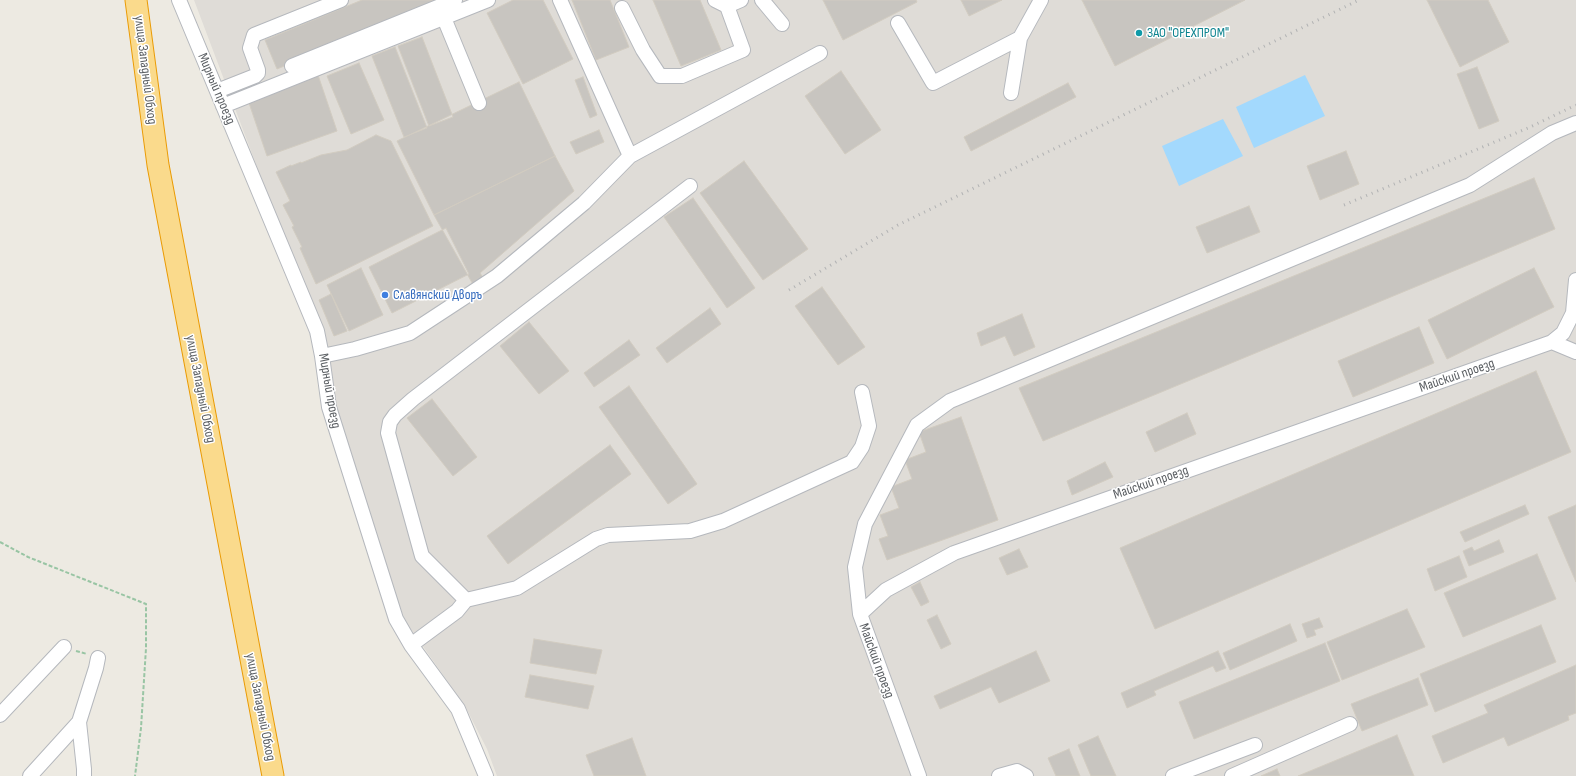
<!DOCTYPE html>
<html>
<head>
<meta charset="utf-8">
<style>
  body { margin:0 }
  canvas { display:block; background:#edeae2 }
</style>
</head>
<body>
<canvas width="1576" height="776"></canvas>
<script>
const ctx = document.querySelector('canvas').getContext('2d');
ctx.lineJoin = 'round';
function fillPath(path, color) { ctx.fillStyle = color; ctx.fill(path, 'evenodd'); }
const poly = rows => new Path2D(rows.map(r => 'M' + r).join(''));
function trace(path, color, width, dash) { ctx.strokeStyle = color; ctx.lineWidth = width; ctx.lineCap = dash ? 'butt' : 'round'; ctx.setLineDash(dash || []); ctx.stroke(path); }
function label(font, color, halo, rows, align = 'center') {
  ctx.font = font + ' "Sofia Sans Condensed",sans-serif'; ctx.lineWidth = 3; ctx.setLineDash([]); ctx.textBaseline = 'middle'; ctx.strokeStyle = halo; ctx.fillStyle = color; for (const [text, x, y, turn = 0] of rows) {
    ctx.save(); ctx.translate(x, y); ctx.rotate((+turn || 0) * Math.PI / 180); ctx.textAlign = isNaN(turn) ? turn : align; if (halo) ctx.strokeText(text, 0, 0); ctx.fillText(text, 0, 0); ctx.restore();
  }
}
fillPath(poly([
  [194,0,1576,0,1576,776,497,776,487,749,465,706,405,621,336,422,322,339]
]), '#dfdcd7');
fillPath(poly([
  [1305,75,1325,116,1254,148,1236,107],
  [1223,119,1243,156,1179,186,1162,146]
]), '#a3d9fd');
const building = poly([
  [362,0,444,0,277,69,265,40,362,0],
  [513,0,543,0,573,59,523,84,487,13,513,0],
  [572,0,610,0,629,47,596,60,572,0],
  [653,0,700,0,721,50,681,66,653,0],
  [823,0,916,0,917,2,843,40,823,0],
  [961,0,1002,0,969,16,961,0],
  [1082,0,1245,0,1115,66,1082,0],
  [1427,0,1488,0,1509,42,1460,67,1427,0],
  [422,37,453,117,429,126,398,46,422,37],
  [395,47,427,128,404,137,372,56,395,47],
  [359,63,384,120,351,134,327,76,359,63],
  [1477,67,1499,121,1479,129,1457,74,1477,67],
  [841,71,881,130,845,154,805,96,841,71],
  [318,75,337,131,267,156,248,100,318,75],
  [583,77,597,115,590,118,575,80,583,77],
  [519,82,555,156,434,215,397,141,519,82],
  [1068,83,1076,97,971,151,964,137,1068,83],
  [599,130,604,142,576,154,570,142,599,130],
  [376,135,391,141,433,226,316,284,300,248,302,247,292,227,294,226,283,205,290,201,276,172,291,165,291,166,301,162,301,163,321,155,347,150,376,135],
  [1346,151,1359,184,1320,200,1307,166,1346,151],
  [555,156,574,191,480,273,485,281,475,288,434,215,555,156],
  [744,161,808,249,763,280,700,193,744,161],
  [1534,178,1555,229,1043,441,1019,388,1534,178],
  [693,198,755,288,727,308,664,217,693,198],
  [1249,206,1260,232,1207,253,1196,227,1249,206],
  [446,228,469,274,392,313,369,267,446,228],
  [361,268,383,315,349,331,327,285,361,268],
  [1534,268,1554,307,1447,359,1428,320,1534,268],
  [822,287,865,347,838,365,795,306,822,287],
  [331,294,347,331,334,336,319,300,331,294],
  [710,308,721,324,667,363,656,348,710,308],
  [1022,314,1035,347,1014,356,1005,336,981,346,977,333,1022,314],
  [529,322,569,371,539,394,500,346,529,322],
  [1419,327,1434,363,1353,397,1338,361,1419,327],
  [629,340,640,355,594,387,584,373,629,340],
  [1536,371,1571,452,1155,629,1120,548,1536,371],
  [629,386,697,484,668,504,599,407,629,386],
  [432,399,477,457,453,476,407,418,432,399],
  [1187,413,1196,434,1155,452,1146,432,1187,413],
  [961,417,998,520,887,560,879,539,888,536,880,515,899,508,891,487,912,479,905,460,926,452,919,432,961,417],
  [610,445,631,474,508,564,487,536,610,445],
  [1105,462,1113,477,1072,495,1067,481,1105,462],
  [1525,505,1529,514,1465,542,1460,532,1525,505],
  [1576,505,1576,582,1548,517,1576,505],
  [1499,540,1504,552,1469,566,1463,551,1472,547,1474,551,1499,540],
  [1019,549,1028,567,1007,575,999,558,1019,549],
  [1537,554,1556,599,1463,637,1444,593,1537,554],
  [1459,556,1467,577,1435,591,1427,569,1459,556],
  [920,582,929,602,921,606,911,587,920,582],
  [1407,609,1425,647,1342,680,1327,642,1407,609],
  [937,615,951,644,941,649,927,620,937,615],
  [1319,618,1323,627,1314,630,1316,635,1307,638,1302,624,1319,618],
  [1290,624,1297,641,1230,670,1223,653,1290,624],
  [1541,625,1556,662,1435,712,1420,674,1541,625],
  [534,639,602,650,596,674,530,663,534,639],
  [1325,643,1340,681,1194,739,1179,702,1325,643],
  [1036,651,1050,681,999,703,991,687,940,709,934,696,1036,651],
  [1218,651,1226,668,1216,672,1213,666,1154,691,1156,695,1127,708,1121,693,1218,651],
  [1576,665,1576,713,1568,716,1569,720,1508,746,1504,737,1443,763,1432,736,1488,713,1484,705,1576,665],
  [530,675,594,686,588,709,525,697,530,675],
  [1418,678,1428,705,1362,731,1351,704,1418,678],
  [1397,735,1414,776,1298,776,1397,735],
  [1098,736,1116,776,1091,776,1078,745,1098,736],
  [632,738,646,776,594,776,586,755,632,738],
  [1069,749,1080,776,1056,776,1048,758,1069,749],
  [1277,769,1280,776,1261,776,1277,769]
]);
fillPath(building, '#c8c5c0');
trace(building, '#d2ccc1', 1);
const minor = poly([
  [179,0,317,331,322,356,329,407,396,619,411,645,458,709,486,776],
  [560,0,630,156],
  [762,0,782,24],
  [727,6,741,0],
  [622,8,643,50,660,76,682,76,743,50,727,6,715,0],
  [444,18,479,103],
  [898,23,933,83,1020,38,1041,0],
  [292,66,455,0],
  [217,91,255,76,258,73,258,70,250,48,254,35,341,0],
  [1011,93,1020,38],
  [223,106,488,0],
  [1552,342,1576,352],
  [322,356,355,349,410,333,497,276,584,203,630,156,820,53],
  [466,600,422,556,388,433,390,422,395,415,413,399,690,186],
  [860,614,886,590,954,553,1552,342,1563,333,1573,313,1576,280],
  [411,645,457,611,466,600,517,588,596,539,608,535,690,531,723,521,852,462,862,447,869,426,862,392],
  [0,715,64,647],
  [30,776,79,722],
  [84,776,84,769,79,722,96,668,98,658],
  [919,776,860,614,855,567,865,524,917,425,950,401,1470,185,1552,133,1576,123],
  [999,776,1017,771,1026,776],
  [1173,776,1255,745],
  [1232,776,1350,724]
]);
const highway = poly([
  [136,0,158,165,273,776]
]);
trace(minor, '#b5b8bd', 16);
trace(highway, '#ea9b05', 23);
trace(poly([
  [0,542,28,557,146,604,146,648,141,728,135,776],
  [76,651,87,654]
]), '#99c5a4', 2, [4, 2]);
trace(minor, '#fff', 14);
trace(highway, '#fada8c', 21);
trace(poly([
  [1344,205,1528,128,1576,105],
  [789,290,898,225,1359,0]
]), '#b1b2b3', 3, [1, 5]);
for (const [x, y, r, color] of [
  [1139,33,4,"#0f9aa8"],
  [385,295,4,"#3f7fe0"]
]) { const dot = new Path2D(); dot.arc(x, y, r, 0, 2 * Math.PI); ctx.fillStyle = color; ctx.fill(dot); trace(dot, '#fff', 1.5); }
label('14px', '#0d838f', '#fff', [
  ["ЗАО \"ОРЕХПРОМ\"",1147,33]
], 'left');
label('14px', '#5b5f63', '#fff', [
  ["улица Западный Обход",145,70,83],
  ["Мирный проезд",216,89,67],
  ["Майский проезд",1457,376,-19],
  ["улица Западный Обход",200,389,79],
  ["Мирный проезд",329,391,80],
  ["Майский проезд",1151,483,-19],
  ["Майский проезд",876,661,70],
  ["улица Западный Обход",260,707,79]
]);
label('14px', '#366cbe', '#fff', [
  ["Cлавянский Дворъ",393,295]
], 'left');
</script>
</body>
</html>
